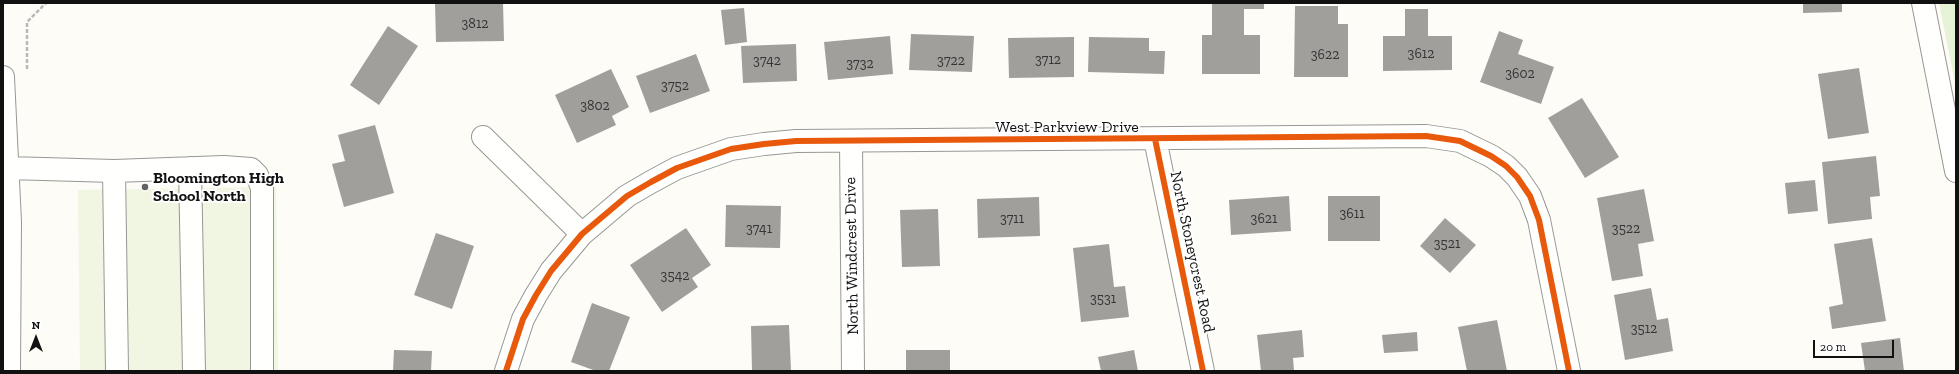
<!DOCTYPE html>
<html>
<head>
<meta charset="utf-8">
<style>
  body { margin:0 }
  #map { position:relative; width:1959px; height:374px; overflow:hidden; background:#fdfcf7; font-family:"Zilla Slab",serif }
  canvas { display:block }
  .frame { position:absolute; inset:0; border:4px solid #111; pointer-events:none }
  .north { position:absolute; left:16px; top:318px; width:40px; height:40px; -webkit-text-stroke:3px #fff; paint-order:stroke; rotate:0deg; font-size:11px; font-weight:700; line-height:16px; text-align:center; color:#111 }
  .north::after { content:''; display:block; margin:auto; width:14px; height:18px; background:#111; clip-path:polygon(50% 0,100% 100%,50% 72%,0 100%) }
  .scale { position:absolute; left:1813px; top:340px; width:81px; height:18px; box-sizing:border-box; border:2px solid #111; border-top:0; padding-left:5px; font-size:12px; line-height:14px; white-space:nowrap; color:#111; -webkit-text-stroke:3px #fff; paint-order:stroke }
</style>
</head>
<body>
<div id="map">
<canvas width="1959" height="374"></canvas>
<div class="frame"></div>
<div class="north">N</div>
<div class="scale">20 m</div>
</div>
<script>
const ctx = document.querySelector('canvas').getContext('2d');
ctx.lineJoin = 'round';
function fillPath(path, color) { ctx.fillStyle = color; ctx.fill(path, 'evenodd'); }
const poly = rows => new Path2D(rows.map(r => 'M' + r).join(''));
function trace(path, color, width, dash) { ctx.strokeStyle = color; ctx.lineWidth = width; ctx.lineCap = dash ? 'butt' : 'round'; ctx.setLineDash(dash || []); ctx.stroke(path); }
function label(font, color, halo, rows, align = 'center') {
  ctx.font = font + ' "Zilla Slab",serif'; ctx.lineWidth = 4; ctx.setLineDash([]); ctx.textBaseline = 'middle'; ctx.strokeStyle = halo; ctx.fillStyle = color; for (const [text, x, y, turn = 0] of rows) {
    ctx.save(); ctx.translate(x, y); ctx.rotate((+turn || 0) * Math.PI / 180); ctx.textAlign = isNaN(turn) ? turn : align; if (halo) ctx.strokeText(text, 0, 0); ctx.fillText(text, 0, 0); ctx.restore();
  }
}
fillPath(poly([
  [1939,3,1956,3,1956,88]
]), '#e7f3d7');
fillPath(poly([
  [276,187,278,371,80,371,78,190]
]), '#f0f6e1');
fillPath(poly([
  [503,3,504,41,436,42,435,4],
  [1212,3,1264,3,1264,9,1244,9,1244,35,1260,35,1260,74,1202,74,1202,35,1212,35],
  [1803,3,1842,3,1842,12,1803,13],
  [1295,6,1338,6,1338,24,1348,24,1348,77,1294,77],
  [744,8,747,42,725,45,721,10],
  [1405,9,1428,9,1428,36,1452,36,1452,70,1383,71,1383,36,1405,36],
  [388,26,418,46,379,105,350,85],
  [1499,31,1523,40,1518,54,1554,67,1541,104,1480,82],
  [911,34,974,36,972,72,909,70],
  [890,36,893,74,828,80,824,42],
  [1074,37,1074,77,1009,78,1008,38],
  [1089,37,1149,38,1149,51,1165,51,1164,74,1088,72],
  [796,44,797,81,743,83,741,46],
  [696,54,710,91,650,113,636,76],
  [1859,68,1869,133,1828,139,1818,74],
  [611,69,629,107,612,116,616,125,577,143,555,95],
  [1582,98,1619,157,1585,178,1548,118],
  [375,125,394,193,344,207,332,164,345,161,338,135],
  [1876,156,1880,196,1870,197,1872,219,1828,224,1822,162],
  [1815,180,1818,211,1788,214,1785,183],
  [1644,189,1654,241,1638,244,1643,276,1612,281,1597,198],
  [1289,196,1291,231,1231,235,1229,200],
  [1328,196,1380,196,1380,241,1328,241],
  [1039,197,1040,236,978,238,977,199],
  [726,205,781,206,780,248,725,247],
  [938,209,940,266,902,267,900,210],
  [1445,218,1476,245,1450,273,1420,246],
  [686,228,711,265,692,278,698,287,662,312,630,265],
  [436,233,474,246,452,309,414,295],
  [1872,238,1886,321,1832,329,1829,307,1843,304,1834,244],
  [1109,244,1114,287,1125,286,1129,317,1081,322,1073,248],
  [1651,288,1657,320,1668,318,1673,351,1625,360,1614,295],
  [592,303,630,317,609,371,596,371,571,362],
  [1497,320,1507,371,1467,371,1458,327],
  [789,325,791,371,752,371,751,326],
  [1302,330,1304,357,1293,358,1294,371,1261,371,1257,335],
  [1417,332,1418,351,1384,353,1382,335],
  [1900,338,1904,371,1865,371,1861,343],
  [394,350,432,351,431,371,393,371],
  [906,350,950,350,950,371,906,371],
  [1134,350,1138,371,1101,371,1098,357]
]), '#a19f9c');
const minor = poly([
  [1923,3,1956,171],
  [3,77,10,222,9,371],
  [483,137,582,234],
  [1155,139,1203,371],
  [851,141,853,371],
  [8,168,114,171,224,167,251,169,257,175,262,188,262,371],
  [190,168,194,371],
  [114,171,117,371],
  [506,371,523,319,536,295,551,271,582,234,627,196,651,182,677,168,731,149,764,144,796,141,1426,136,1460,141,1491,156,1506,166,1517,177,1530,196,1539,220,1569,371]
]);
trace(minor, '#979795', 24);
trace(poly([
  [27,69,27,22,46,3]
]), '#b9b9b8', 2.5, [4, 2]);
trace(minor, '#fffffe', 22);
trace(poly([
  [1155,139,1203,371],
  [506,371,523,319,536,295,551,271,582,234,627,196,651,182,677,168,731,149,764,144,796,141,1426,136,1460,141,1491,156,1506,166,1517,177,1530,196,1539,220,1569,371]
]), '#e8590c', 6);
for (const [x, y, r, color] of [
  [145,187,4,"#646362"]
]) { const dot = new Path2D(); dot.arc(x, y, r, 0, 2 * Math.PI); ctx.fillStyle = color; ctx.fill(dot); trace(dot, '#fff', 1.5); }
label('14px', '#353434', null, [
  ["3812",475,24],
  ["3612",1421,54],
  ["3622",1325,55],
  ["3712",1048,60],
  ["3742",767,61],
  ["3722",951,61],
  ["3732",860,64],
  ["3602",1520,74],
  ["3752",675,86],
  ["3802",595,106],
  ["3611",1352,214],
  ["3711",1012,219],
  ["3621",1264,219],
  ["3741",759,229],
  ["3522",1626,229],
  ["3521",1447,244],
  ["3542",675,276],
  ["3531",1103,299],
  ["3512",1644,329]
]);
label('16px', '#111', '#fff', [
  ["West Parkview Drive",1067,127],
  ["North Stoneycrest Road",1192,252,78],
  ["North Windcrest Drive",852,256,-91]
]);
label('bold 16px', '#111', '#fff', [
  ["Bloomington High",153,178],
  ["School North",153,196]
], 'left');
</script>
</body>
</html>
